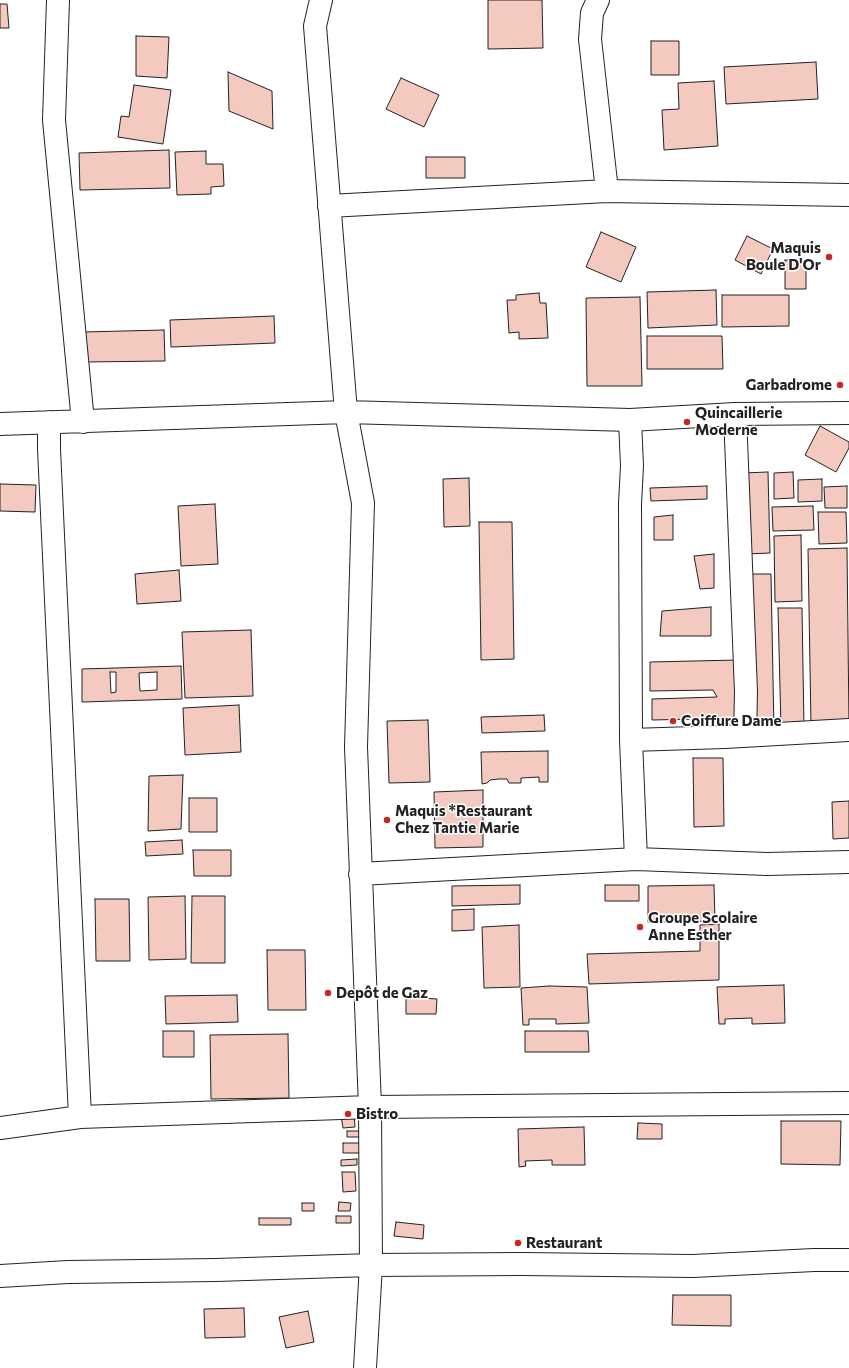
<!DOCTYPE html>
<html>
<head>
<meta charset="utf-8">
<style>
  body { margin:0 }
  canvas { display:block; background:#fff }
</style>
</head>
<body>
<canvas width="849" height="1368"></canvas>
<script>
const ctx = document.querySelector('canvas').getContext('2d');
ctx.lineJoin = 'round';
function fillPath(path, color) { ctx.fillStyle = color; ctx.fill(path, 'evenodd'); }
const poly = rows => new Path2D(rows.map(r => 'M' + r).join(''));
function trace(path, color, width, dash) { ctx.strokeStyle = color; ctx.lineWidth = width; ctx.lineCap = dash ? 'butt' : 'round'; ctx.setLineDash(dash || []); ctx.stroke(path); }
function label(font, color, halo, rows, align = 'center') {
  ctx.font = font + ' Commissioner,sans-serif'; ctx.lineWidth = 3; ctx.setLineDash([]); ctx.textBaseline = 'middle'; ctx.strokeStyle = halo; ctx.fillStyle = color; for (const [text, x, y, turn = 0] of rows) {
    ctx.save(); ctx.translate(x, y); ctx.rotate((+turn || 0) * Math.PI / 180); ctx.textAlign = isNaN(turn) ? turn : align; if (halo) ctx.strokeText(text, 0, 0); ctx.fillText(text, 0, 0); ctx.restore();
  }
}
const building = poly([
  [488,0,542,0,543,48,488,49,488,0],
  [0,4,7,4,9,28,0,28,0,4],
  [136,36,169,37,167,78,136,76,136,36],
  [651,41,679,41,679,75,651,75,651,41],
  [816,62,818,99,726,104,724,67,816,62],
  [228,72,272,91,273,129,229,111,228,72],
  [401,78,439,95,424,127,386,109,401,78],
  [714,81,718,146,664,150,662,110,679,109,678,83,714,81],
  [134,85,171,90,163,144,118,137,121,116,129,117,134,85],
  [169,150,170,188,80,190,79,153,169,150],
  [206,151,206,164,223,164,224,186,211,187,211,194,177,195,175,152,206,151],
  [426,157,465,157,465,178,426,178,426,157],
  [601,232,636,247,621,282,586,267,601,232],
  [747,236,773,249,761,274,735,260,747,236],
  [785,260,806,260,806,289,785,289,785,260],
  [716,290,717,325,648,328,647,292,716,290],
  [539,293,540,303,546,303,548,338,519,339,519,332,509,333,507,300,516,300,516,295,539,293],
  [722,295,789,295,789,326,722,327,722,295],
  [640,297,642,386,587,386,586,298,640,297],
  [274,316,275,343,171,347,170,320,274,316],
  [164,330,165,361,84,362,83,332,164,330],
  [647,336,722,336,723,369,647,369,647,336],
  [820,426,849,442,849,448,836,472,805,455,820,426],
  [768,472,770,553,745,554,743,473,768,472],
  [793,472,794,498,774,499,774,473,793,472],
  [469,478,470,526,444,527,443,479,469,478],
  [822,479,822,501,798,502,798,480,822,479],
  [0,484,36,485,35,512,0,511,0,484],
  [707,486,707,499,651,501,650,488,707,486],
  [847,486,847,508,825,508,824,487,847,486],
  [215,504,218,564,181,566,178,506,215,504],
  [813,506,814,530,773,531,772,507,813,506],
  [818,512,846,512,847,543,819,544,818,512],
  [673,515,673,540,654,540,654,517,673,515],
  [479,522,512,522,514,659,481,660,479,522],
  [801,535,802,601,775,602,774,536,801,535],
  [847,548,849,725,811,726,808,549,847,548],
  [714,554,714,588,700,589,694,556,714,554],
  [179,570,181,601,137,604,135,574,179,570],
  [746,574,771,574,774,731,749,732,746,574],
  [711,607,711,636,660,636,662,611,711,607],
  [778,608,802,608,804,729,781,729,778,608],
  [251,630,253,696,185,698,182,632,251,630],
  [738,660,739,718,652,720,652,699,717,697,713,690,650,691,650,662,738,660],
  [181,666,182,699,82,702,82,669,181,666],
  [110,672,116,672,116,692,111,693,110,672],
  [157,672,157,690,140,691,139,673,157,672],
  [239,705,241,752,185,755,183,708,239,705],
  [544,715,545,731,482,733,481,717,544,715],
  [428,720,430,782,389,783,387,721,428,720],
  [548,751,548,782,539,782,539,777,521,778,521,783,509,783,507,779,499,779,490,780,487,783,482,784,481,752,548,751],
  [693,758,723,758,724,826,694,827,693,758],
  [183,775,181,829,148,831,149,776,183,775],
  [483,790,483,847,435,848,434,792,483,790],
  [189,798,217,798,217,832,189,832,189,798],
  [849,801,849,838,833,839,832,802,849,801],
  [182,840,183,854,146,856,145,842,182,840],
  [193,850,231,850,231,876,194,876,193,850],
  [520,885,520,904,452,906,452,886,520,885],
  [605,885,639,885,639,901,605,901,605,885],
  [714,885,715,921,648,922,648,886,714,885],
  [185,896,186,959,149,960,148,897,185,896],
  [192,896,225,896,225,963,191,963,192,896],
  [95,899,129,899,130,961,96,961,95,899],
  [474,909,474,930,452,931,452,910,474,909],
  [719,924,719,980,589,984,587,954,700,951,700,925,719,924],
  [519,925,520,987,484,988,482,927,519,925],
  [267,950,305,950,306,1010,268,1010,267,950],
  [784,985,785,1023,752,1024,752,1018,725,1019,725,1024,719,1024,717,987,784,985],
  [549,986,587,987,589,1023,556,1024,556,1019,529,1019,529,1025,523,1025,521,988,549,986],
  [237,995,238,1022,166,1024,165,996,237,995],
  [406,997,437,999,436,1014,406,1014,406,997],
  [163,1031,194,1031,194,1057,163,1057,163,1031],
  [525,1031,588,1031,589,1052,525,1052,525,1031],
  [288,1034,289,1098,211,1099,210,1035,288,1034],
  [354,1115,355,1127,343,1128,341,1116,354,1115],
  [781,1121,841,1121,840,1165,781,1164,781,1121],
  [638,1123,662,1124,662,1139,637,1139,638,1123],
  [584,1127,585,1165,552,1165,552,1160,525,1161,526,1166,519,1167,518,1129,584,1127],
  [347,1131,361,1131,361,1137,347,1137,347,1131],
  [343,1143,360,1143,360,1153,343,1153,343,1143],
  [357,1159,357,1165,341,1166,341,1160,357,1159],
  [342,1172,355,1172,356,1191,343,1192,342,1172],
  [339,1202,351,1203,350,1211,338,1211,339,1202],
  [302,1203,314,1203,314,1211,302,1211,302,1203],
  [336,1216,351,1216,351,1223,336,1223,336,1216],
  [259,1218,291,1218,291,1225,259,1225,259,1218],
  [396,1222,424,1225,423,1239,394,1236,396,1222],
  [673,1295,731,1295,731,1326,672,1325,673,1295],
  [244,1308,245,1337,205,1338,204,1309,244,1308],
  [308,1311,314,1342,286,1348,279,1317,308,1311]
]);
fillPath(building, '#f3c9c0');
trace(building, '#222', 1);
const minor = poly([
  [58,0,54,120,83,422],
  [321,0,315,26,346,412,363,503,356,747,370,1107,371,1265,365,1368],
  [598,0,592,13,590,39,607,191],
  [329,206,607,191,849,195],
  [735,414,746,692,745,736],
  [630,420,632,466,630,504,631,740,636,859],
  [49,422,49,449,80,1117],
  [0,424,346,412,630,420,735,414,849,413],
  [631,740,725,737,849,730],
  [360,874,636,859,767,864,849,862],
  [0,1128,80,1117,370,1107,849,1103],
  [0,1276,68,1272,216,1270,371,1265,522,1264,693,1266,814,1260,849,1260]
]);
trace(minor, '#222', 24);
trace(minor, '#fff', 22);
for (const [x, y, r, color] of [
  [829,257,4,"#c62828"],
  [840,385,4,"#c62828"],
  [687,422,4,"#c62828"],
  [673,721,4,"#c62828"],
  [387,820,4,"#c62828"],
  [640,927,4,"#c62828"],
  [328,993,4,"#c62828"],
  [348,1114,4,"#c62828"],
  [518,1243,4,"#c62828"]
]) { const dot = new Path2D(); dot.arc(x, y, r, 0, 2 * Math.PI); ctx.fillStyle = color; ctx.fill(dot); trace(dot, '#fff', 1.5); }
label('bold 15px', '#222', '#fff', [
  ["Maquis",821,248,"right"],
  ["Boule D'Or",821,265,"right"],
  ["Garbadrome",832,385,"right"],
  ["Quincaillerie",695,413],
  ["Moderne",695,430],
  ["Coiffure Dame",681,721],
  ["Maquis *Restaurant",395,811],
  ["Chez Tantie Marie",395,828],
  ["Groupe Scolaire",648,918],
  ["Anne Esther",648,935],
  ["Depôt de Gaz",336,993],
  ["Bistro",356,1114],
  ["Restaurant",526,1243]
], 'left');
</script>
</body>
</html>
